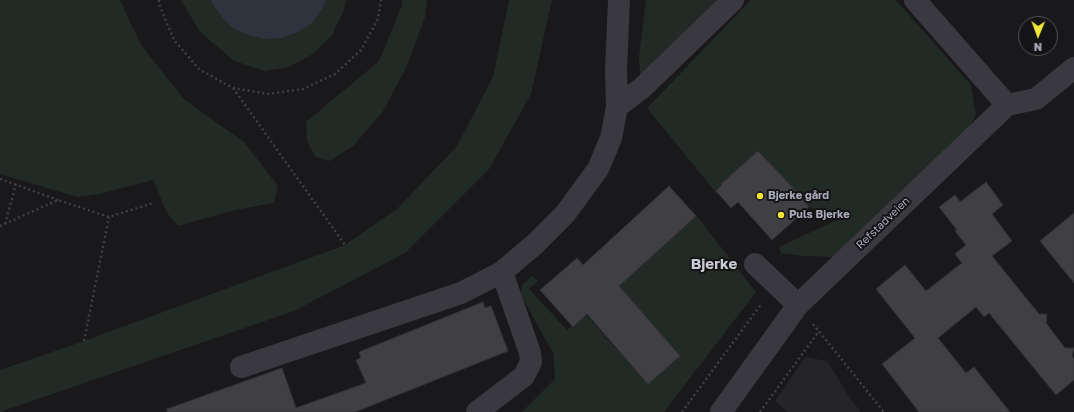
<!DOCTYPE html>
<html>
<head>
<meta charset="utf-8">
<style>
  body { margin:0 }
  #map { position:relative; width:1074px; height:412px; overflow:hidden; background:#19181a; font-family:"Golos Text",sans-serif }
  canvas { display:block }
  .north { position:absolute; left:1018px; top:16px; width:40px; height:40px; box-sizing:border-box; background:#141315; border:1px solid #505057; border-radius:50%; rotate:181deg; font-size:11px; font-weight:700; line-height:16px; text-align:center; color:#aaabba }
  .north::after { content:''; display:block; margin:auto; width:14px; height:18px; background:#f1e539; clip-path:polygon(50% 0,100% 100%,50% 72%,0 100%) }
</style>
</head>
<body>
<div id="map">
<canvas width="1074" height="412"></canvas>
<div class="north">N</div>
</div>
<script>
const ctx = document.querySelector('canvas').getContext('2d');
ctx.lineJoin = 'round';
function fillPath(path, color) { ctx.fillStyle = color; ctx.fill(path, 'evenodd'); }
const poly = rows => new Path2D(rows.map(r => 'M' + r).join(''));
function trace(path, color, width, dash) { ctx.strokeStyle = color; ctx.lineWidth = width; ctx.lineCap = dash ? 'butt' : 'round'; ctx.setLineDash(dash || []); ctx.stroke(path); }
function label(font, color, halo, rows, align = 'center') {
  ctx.font = font + ' "Golos Text",sans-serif'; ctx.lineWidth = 4; ctx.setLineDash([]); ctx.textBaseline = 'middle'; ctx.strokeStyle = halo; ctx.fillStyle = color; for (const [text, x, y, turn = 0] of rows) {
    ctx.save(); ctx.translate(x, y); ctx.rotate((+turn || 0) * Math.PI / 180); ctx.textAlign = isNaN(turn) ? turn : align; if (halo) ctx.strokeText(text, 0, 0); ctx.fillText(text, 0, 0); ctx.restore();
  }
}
fillPath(poly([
  [805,357,827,361,850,398,861,412,787,412,775,401]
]), '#252427');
fillPath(poly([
  [0,0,120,0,141,45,184,99,244,142,278,186,274,203,235,210,178,226,167,213,153,180,100,194,77,197,0,174],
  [181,0,346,0,344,10,332,35,313,54,289,67,265,71,234,61,200,32],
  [402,0,427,0,425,17,406,68,382,113,354,145,330,161,315,157,307,141,306,122,379,61,402,5],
  [509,0,552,0,531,94,489,169,405,253,294,311,0,412,0,370,84,341,345,245,398,208,457,146,493,77],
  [646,0,723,0,640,75,639,57],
  [751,0,896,0,971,85,976,115,967,131,835,257,803,256,781,253,779,247,841,218,809,207,759,152,717,191,718,195,647,108],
  [692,210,756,292,664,412,522,412,555,379,553,353,521,295,522,285,532,276,538,281,529,289,567,330,585,314,643,378,614,282]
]), '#222a25');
fillPath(poly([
  [211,0,326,0,322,9,312,23,298,32,281,38,265,39,249,35,234,29,222,17,212,3]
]), '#2e333e');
const building = poly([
  [758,151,795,190,809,207,772,240,738,202,731,208,716,191,722,185,721,184,758,151],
  [986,182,1003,205,992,214,1012,241,992,256,1039,314,1047,314,1046,323,1065,348,1074,348,1072,356,1074,359,1074,380,1056,395,989,313,984,317,976,307,938,338,966,373,974,367,1010,412,919,412,882,364,915,338,876,289,905,265,926,291,962,263,955,254,966,245,955,231,957,230,939,207,955,195,960,202,986,182],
  [669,186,696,216,619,286,680,356,648,384,587,314,573,327,540,290,577,258,583,265,669,186],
  [1074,213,1074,283,1040,241,1074,213],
  [483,302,485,308,491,306,508,351,355,412,167,412,167,409,282,368,296,408,366,383,356,360,361,358,359,352,483,302]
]);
fillPath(building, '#403f44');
trace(building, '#333236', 1);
trace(poly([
  [159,0,159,4,174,40,199,69,233,88,268,94,303,89,335,74,361,50,378,19,381,0],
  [233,88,345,245],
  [0,179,58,200],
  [5,224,16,184],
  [0,226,58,200,109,217,153,203],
  [813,324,884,412],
  [84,341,109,217],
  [682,412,762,303],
  [760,412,819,331]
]), '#3f3f46', 2.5, [2, 3]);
trace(poly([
  [915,0,1007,105],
  [617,107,642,88,733,0],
  [755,264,798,305],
  [241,367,461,293,502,272,535,244,565,214,598,169,611,138,617,107,616,70,619,0],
  [477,412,524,376,531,362,530,353,502,272],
  [721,412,798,305,1007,105,1036,99,1074,68]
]), '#3a393f', 22);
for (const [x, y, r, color] of [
  [760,196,4,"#f1e539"],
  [781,215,4,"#f1e539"]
]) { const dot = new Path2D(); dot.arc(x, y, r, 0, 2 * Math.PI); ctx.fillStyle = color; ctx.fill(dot); trace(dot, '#141315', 1.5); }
label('bold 11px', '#aaabba', '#141315', [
  ["Bjerke gård",768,196],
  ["Puls Bjerke",789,215]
], 'left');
label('11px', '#aaabba', '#141315', [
  ["Refstadveien",883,223,-44]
]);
label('bold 15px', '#cbcbd6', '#141315', [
  ["Bjerke",714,264]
]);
</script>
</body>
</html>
